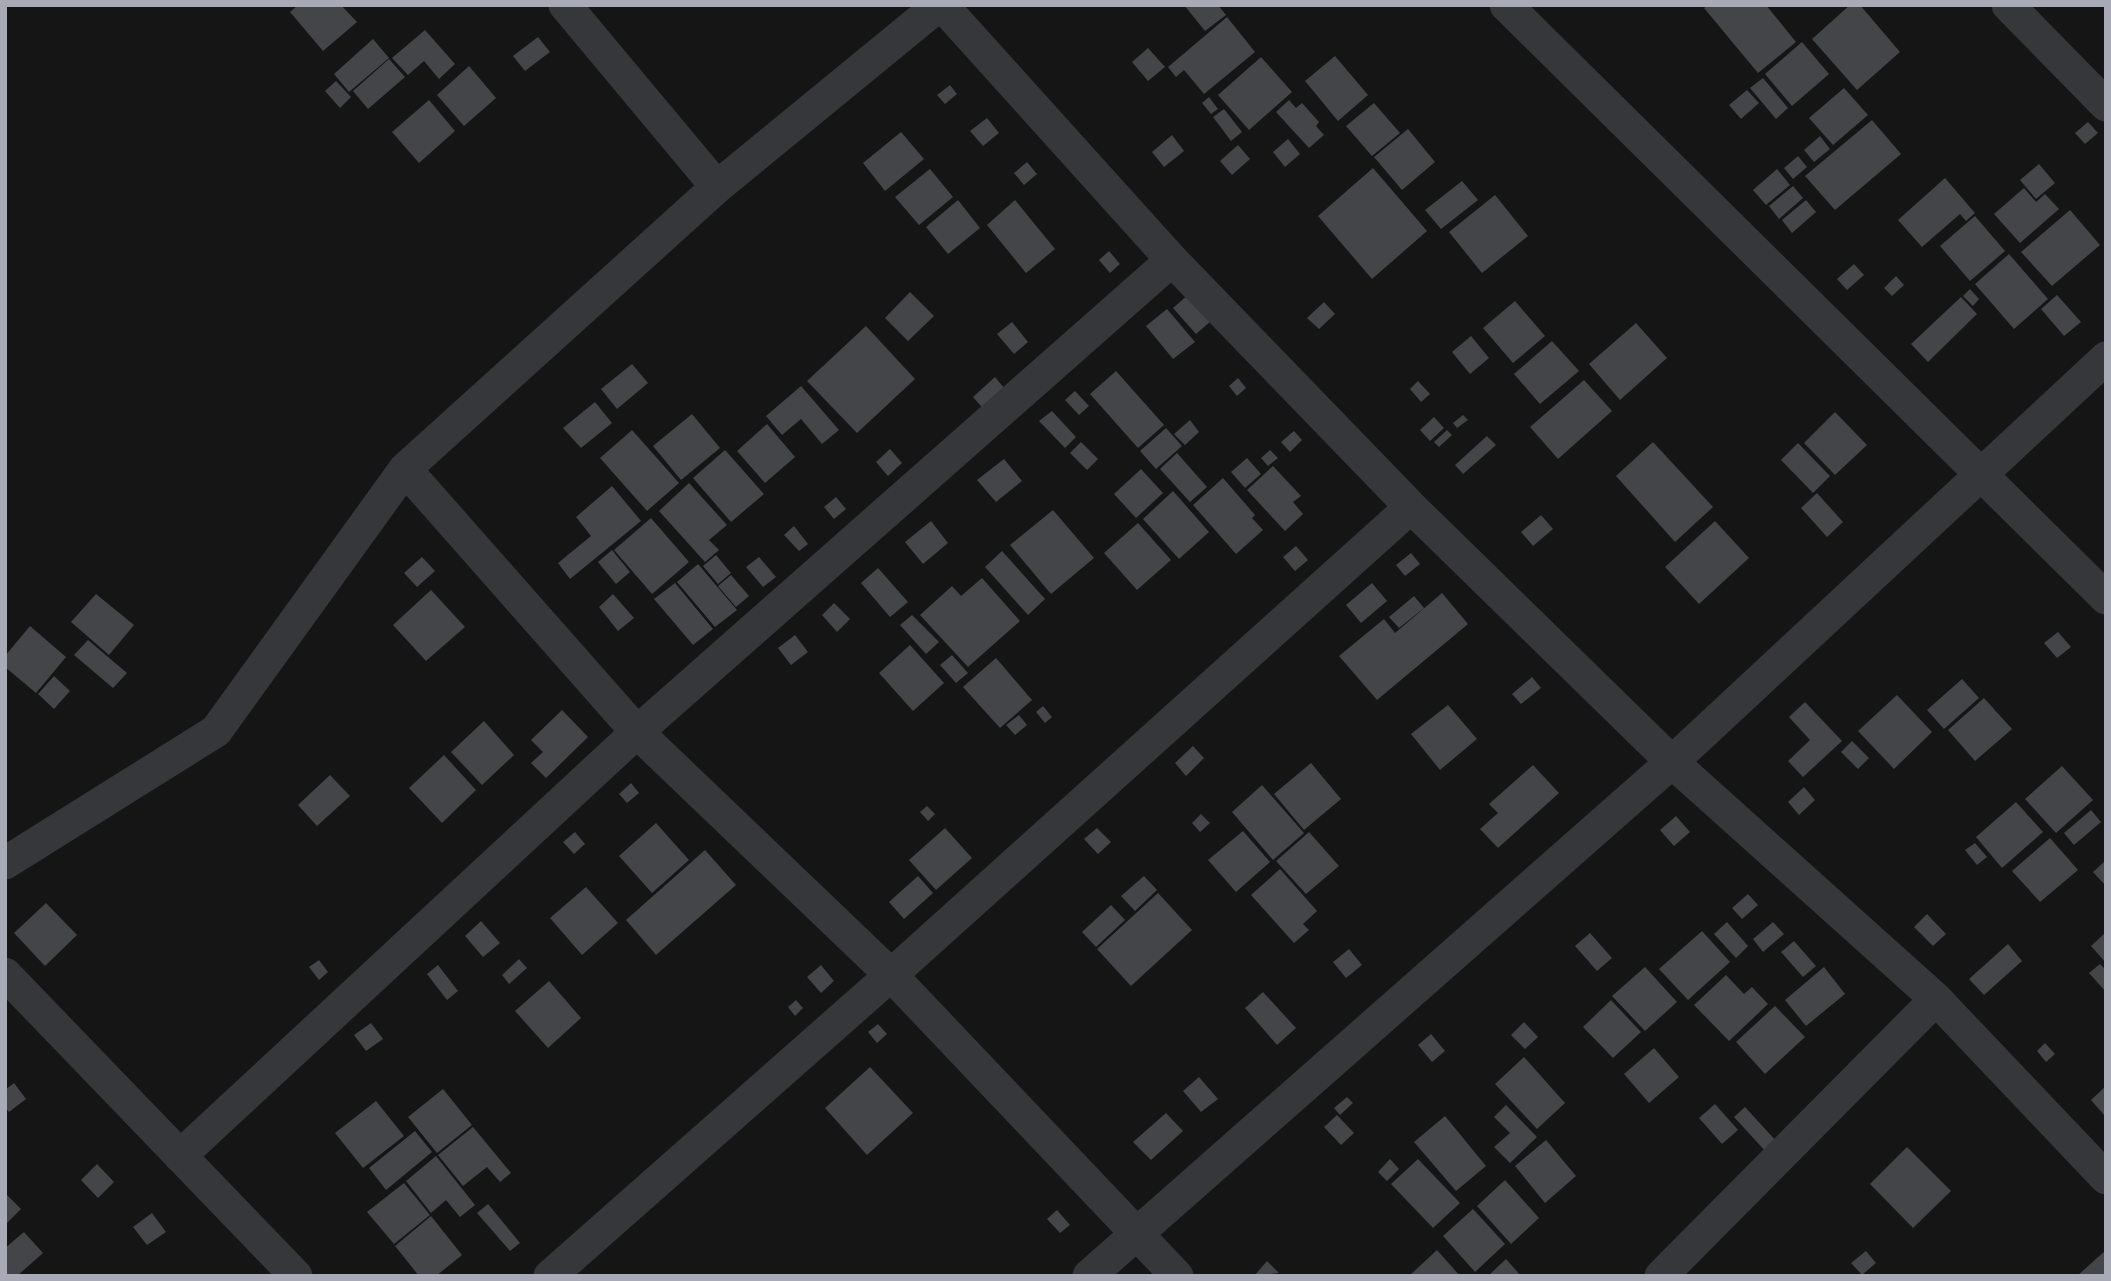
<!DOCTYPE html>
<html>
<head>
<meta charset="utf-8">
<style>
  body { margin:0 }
  #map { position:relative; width:2111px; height:1281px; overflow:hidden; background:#151516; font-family:Quicksand,sans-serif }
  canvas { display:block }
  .frame { position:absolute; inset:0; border:7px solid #a8abb5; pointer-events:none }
</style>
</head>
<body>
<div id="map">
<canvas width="2111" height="1281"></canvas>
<div class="frame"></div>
</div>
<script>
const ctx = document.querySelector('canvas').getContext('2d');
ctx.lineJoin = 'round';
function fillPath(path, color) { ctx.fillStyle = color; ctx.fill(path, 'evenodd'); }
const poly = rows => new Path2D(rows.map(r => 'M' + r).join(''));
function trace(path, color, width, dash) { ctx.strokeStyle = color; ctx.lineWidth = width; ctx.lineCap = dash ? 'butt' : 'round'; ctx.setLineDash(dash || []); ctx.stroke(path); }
fillPath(poly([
  [298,5,341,5,357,22,323,51,290,12],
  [1184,5,1218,5,1226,15,1205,31],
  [1708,5,1766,5,1796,42,1758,73,1704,8],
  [1850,5,1860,5,1900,52,1857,90,1812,39],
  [1227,17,1255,52,1204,94,1184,70,1176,77,1168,67],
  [425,30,455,64,439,79,424,61,408,75,392,58],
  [538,37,550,52,525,71,513,56],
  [373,39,389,58,349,92,334,74],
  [1802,42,1829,74,1792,106,1765,74],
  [1148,48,1165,67,1148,81,1132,62],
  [1335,56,1368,95,1338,121,1305,81],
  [1261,57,1292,92,1249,130,1218,95],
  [389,59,405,77,368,109,353,91],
  [469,66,496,98,464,126,437,95],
  [1763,78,1788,108,1776,119,1750,88],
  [336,81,351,97,340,108,325,91],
  [950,85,957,94,945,104,937,95],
  [1844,88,1868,115,1833,145,1809,118],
  [1747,90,1759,103,1741,119,1729,105],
  [1209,97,1218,109,1211,114,1202,103],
  [429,100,455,131,419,163,392,132],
  [1289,100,1296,108,1302,103,1319,122,1316,126,1324,135,1309,148,1276,112],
  [1374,103,1400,133,1372,156,1346,126],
  [1224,109,1242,132,1231,141,1213,117],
  [987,118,999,133,983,146,970,131],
  [1872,120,1901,154,1835,210,1805,176],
  [2088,122,2098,133,2085,144,2075,133],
  [1408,129,1435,162,1402,190,1374,157],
  [901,132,924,159,885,191,863,163],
  [1172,135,1184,151,1164,167,1152,152],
  [1820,136,1830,149,1814,162,1804,150],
  [1288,139,1300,154,1285,167,1273,152],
  [1238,145,1250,159,1232,175,1220,161],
  [1798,156,1807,167,1793,179,1784,168],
  [1027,162,1037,174,1024,185,1014,173],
  [2039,164,2055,183,2036,199,2020,180],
  [1373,168,1427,231,1372,279,1318,216],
  [930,169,953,197,919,225,895,197],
  [1777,169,1790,185,1766,205,1753,190],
  [1945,178,1975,213,1966,221,1960,214,1922,247,1898,220],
  [1462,181,1478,200,1441,229,1425,210],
  [1793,186,1803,198,1779,219,1769,206],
  [2024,188,2036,202,2045,194,2059,209,2020,243,1994,214],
  [1495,195,1528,236,1482,273,1449,232],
  [958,200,980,228,948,254,926,227],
  [1015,200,1055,249,1026,273,987,225],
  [1806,200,1816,212,1792,233,1782,220],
  [2070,210,2100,245,2052,286,2021,252],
  [1975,216,2005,251,1970,281,1940,246],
  [1109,251,1120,264,1110,273,1099,260],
  [2009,254,2048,299,2014,329,1975,284],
  [1854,264,1864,275,1847,290,1837,279],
  [1896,276,1904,285,1892,296,1884,288],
  [1970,289,1979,299,1973,306,1963,296],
  [910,292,934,316,908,341,885,318],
  [1188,295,1211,321,1196,334,1173,308],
  [2057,295,2081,322,2064,336,2041,309],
  [1961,297,1977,314,1928,362,1911,344],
  [1515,301,1545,336,1513,363,1483,328],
  [1324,302,1335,314,1319,329,1307,318],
  [1167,309,1195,342,1173,359,1146,326],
  [1012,322,1028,342,1014,354,997,334],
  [1636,323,1667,358,1620,400,1589,364],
  [866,326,915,379,857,433,807,381],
  [1471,336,1489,358,1470,374,1452,352],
  [1552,341,1579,371,1540,404,1514,374],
  [632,364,648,383,617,409,601,389],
  [1116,371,1164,425,1138,448,1090,394],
  [995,377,1009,394,988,414,973,397],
  [1238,378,1246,388,1237,396,1229,386],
  [1584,380,1612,411,1558,459,1530,427],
  [1418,381,1430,394,1421,402,1410,389],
  [801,386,839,430,822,444,801,419,782,435,766,416],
  [1075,391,1089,406,1079,415,1065,400],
  [595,402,612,423,581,448,563,428],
  [1052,411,1076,437,1065,448,1039,421],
  [1835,412,1867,445,1835,475,1804,443],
  [692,414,720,448,681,480,653,446],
  [1463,415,1468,420,1457,428,1453,423],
  [1434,417,1444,428,1430,441,1420,430],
  [1190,420,1199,432,1185,445,1174,434],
  [767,424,795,457,765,483,737,451],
  [1166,428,1182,446,1156,469,1140,451],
  [632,430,679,483,647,511,600,458],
  [1447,430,1452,435,1439,447,1434,442],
  [1294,431,1302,440,1290,452,1281,442],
  [1487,436,1496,445,1463,474,1455,465],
  [1081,442,1098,459,1087,470,1070,453],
  [1653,442,1713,507,1675,542,1616,476],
  [1798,443,1830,476,1813,493,1781,460],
  [890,449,902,463,888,476,876,462],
  [725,450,764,494,731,522,693,478],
  [1270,450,1278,458,1268,466,1261,458],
  [1177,453,1207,487,1190,502,1160,469],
  [1247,458,1261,474,1245,488,1231,472],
  [1004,459,1022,481,996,502,977,480],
  [1273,466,1301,496,1293,502,1303,514,1285,531,1247,490],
  [1141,469,1163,493,1136,518,1114,494],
  [1223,478,1255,515,1252,518,1263,530,1236,554,1193,505],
  [689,483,727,525,709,540,719,550,705,562,659,511],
  [612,486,641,521,570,579,558,563,591,536,576,517],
  [1173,491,1209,532,1179,559,1143,519],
  [1817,493,1843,522,1827,537,1801,508],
  [836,497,846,509,834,519,824,507],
  [1053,510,1094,558,1051,594,1010,545],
  [1541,515,1553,529,1533,546,1521,532],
  [651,518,689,562,652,594,614,550],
  [931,521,948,543,923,564,905,542],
  [1715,521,1749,558,1699,604,1665,567],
  [1138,523,1171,560,1137,590,1104,553],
  [794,526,808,544,799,551,784,535],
  [1296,546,1308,560,1295,571,1283,557],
  [612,550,630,572,616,584,598,562],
  [1002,551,1045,599,1028,615,985,567],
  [1411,553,1420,564,1405,576,1396,565],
  [716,555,731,573,718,584,703,566],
  [422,557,435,571,417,587,404,573],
  [759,557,776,577,763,587,746,567],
  [698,564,737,610,715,627,677,582],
  [878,568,908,602,890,617,861,583],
  [731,575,749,596,736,607,718,586],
  [982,578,1020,621,968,667,920,615,952,586,961,596],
  [675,583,713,629,693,645,654,599],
  [1372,583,1387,601,1361,623,1346,605],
  [431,590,465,627,426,661,393,625],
  [1442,593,1468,624,1377,700,1339,656,1384,619,1395,633],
  [96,594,134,625,109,655,71,622],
  [613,594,634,618,618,631,599,607],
  [1414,596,1424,608,1399,628,1389,617],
  [834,603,850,619,837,632,822,615],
  [912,615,939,642,926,654,900,625],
  [30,626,66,657,36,693,5,667,5,656],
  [2058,632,2071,647,2057,658,2044,643],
  [795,635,808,652,791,665,778,648],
  [88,640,127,673,113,688,74,655],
  [910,645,944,683,913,711,879,673],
  [952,655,968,673,956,683,940,665],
  [996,658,1032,700,1000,728,963,687],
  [54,676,70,691,54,709,38,694],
  [1532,677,1541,688,1521,704,1512,694],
  [1962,679,1979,698,1944,729,1927,710],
  [1897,695,1932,732,1894,769,1858,731],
  [1984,698,2012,729,1975,761,1948,730],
  [1805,702,1842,741,1803,777,1788,761,1810,740,1789,717],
  [1448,705,1477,739,1440,770,1411,734],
  [1043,706,1052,717,1045,723,1036,712],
  [562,710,588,737,546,778,531,763,543,752,531,740],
  [1019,715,1027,725,1015,735,1006,725],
  [484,721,514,755,482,785,451,752],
  [1852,741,1869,758,1858,769,1841,752],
  [1193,746,1204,758,1186,776,1175,763],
  [444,755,476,790,442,823,409,788],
  [1311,763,1341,799,1304,830,1274,794],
  [1533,765,1559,793,1498,848,1480,829,1498,813,1489,804],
  [2062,766,2093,800,2056,833,2025,799],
  [330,775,350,796,317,826,298,805],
  [631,783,639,793,627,803,619,794],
  [1262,785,1304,833,1273,860,1232,812],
  [1804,787,1815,800,1799,815,1788,802],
  [2016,802,2043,832,2002,868,1976,837],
  [927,806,935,814,928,821,920,812],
  [2091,810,2101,822,2074,845,2064,833],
  [1201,814,1210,823,1200,832,1192,823],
  [1676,816,1690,832,1674,846,1660,830],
  [656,823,689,860,652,893,619,856],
  [945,828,972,858,936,890,909,860],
  [1097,828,1111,842,1098,854,1084,839],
  [1243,831,1270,862,1236,892,1208,860],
  [575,832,585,844,574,854,563,842],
  [1309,832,1339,866,1306,894,1276,861],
  [2050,838,2078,870,2040,902,2012,871],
  [1975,843,1987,857,1977,865,1965,850],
  [705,850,736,885,656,955,626,920],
  [2106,860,2106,886,2093,872],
  [1280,869,1317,911,1303,924,1309,930,1294,943,1251,895],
  [918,876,933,893,904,919,889,902],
  [1144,876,1157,890,1135,911,1121,896],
  [586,887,618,923,582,955,550,918],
  [1158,893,1192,930,1131,986,1097,949],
  [1748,894,1758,905,1742,919,1732,908],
  [46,903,77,935,45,966,14,933],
  [1111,905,1125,920,1096,947,1082,932],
  [1927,914,1946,934,1933,946,1914,927],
  [481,921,500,943,483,957,465,936],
  [1727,922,1748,946,1736,958,1714,934],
  [1773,922,1784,934,1763,952,1753,939],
  [1702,931,1730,962,1688,1000,1659,969],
  [2106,932,2106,963,2091,946],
  [1590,933,1612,958,1597,971,1575,946],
  [1794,941,1816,966,1803,977,1781,952],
  [2008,944,2022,961,1984,995,1969,979],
  [1349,949,1362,965,1346,978,1333,962],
  [519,959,527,968,509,984,502,975],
  [319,960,328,972,319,980,309,967],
  [2100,964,2106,970,2106,992,2089,973],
  [438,965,458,991,447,1000,427,974],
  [821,965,834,981,821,993,807,977],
  [1645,967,1677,1002,1645,1031,1612,996],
  [1824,967,1845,994,1806,1026,1785,1000],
  [1726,975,1744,994,1752,987,1768,1004,1729,1041,1694,1005],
  [549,981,581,1018,548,1048,515,1011],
  [1263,992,1296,1028,1277,1045,1245,1008],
  [796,1000,803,1008,795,1016,788,1007],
  [1611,1000,1641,1032,1613,1058,1583,1027],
  [1775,1006,1805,1037,1765,1074,1736,1042],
  [1524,1022,1538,1037,1525,1049,1511,1035],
  [371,1023,383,1039,366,1051,354,1035],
  [878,1024,887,1034,877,1043,868,1032],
  [1431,1034,1445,1051,1432,1062,1418,1045],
  [2045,1043,2055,1054,2046,1062,2037,1051],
  [1654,1048,1679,1077,1649,1103,1624,1074],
  [1524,1057,1565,1103,1537,1129,1495,1084],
  [870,1067,913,1113,867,1155,825,1108],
  [1199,1077,1218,1099,1201,1112,1183,1091],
  [14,1083,26,1099,9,1112,5,1107,5,1090],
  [2106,1086,2106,1113,2104,1115,2091,1100],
  [443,1089,472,1125,437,1153,408,1117],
  [1347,1097,1353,1103,1340,1115,1334,1108],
  [376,1101,404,1136,363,1168,335,1133],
  [1715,1104,1738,1130,1722,1144,1699,1118],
  [1506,1105,1537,1137,1510,1163,1494,1147,1510,1133,1494,1117],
  [1745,1107,1778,1143,1767,1153,1734,1117],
  [1166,1113,1183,1131,1151,1160,1133,1142],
  [1337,1115,1354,1133,1341,1145,1324,1127],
  [1445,1116,1486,1166,1456,1191,1414,1142],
  [473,1127,511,1173,500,1182,487,1167,463,1186,438,1155],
  [415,1131,432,1152,386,1190,369,1168],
  [1546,1140,1576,1176,1545,1203,1515,1166],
  [1907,1147,1951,1191,1913,1228,1870,1184],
  [436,1156,475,1205,460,1217,446,1200,431,1213,406,1181],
  [1390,1159,1399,1169,1387,1181,1378,1172],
  [1418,1159,1460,1203,1433,1228,1391,1184],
  [97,1164,114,1182,98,1198,81,1180],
  [1505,1180,1539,1218,1511,1244,1477,1206],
  [404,1183,430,1215,394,1244,367,1212],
  [5,1193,21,1209,5,1225],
  [488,1204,520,1243,510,1251,477,1213],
  [1473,1209,1505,1244,1475,1272,1443,1236],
  [1057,1210,1070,1225,1060,1233,1047,1219],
  [152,1213,166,1232,147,1245,133,1227],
  [431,1216,462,1255,436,1276,419,1276,395,1246],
  [24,1232,43,1253,17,1276,5,1276,5,1248],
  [1437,1250,1460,1276,1409,1276],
  [2106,1250,2106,1276,2077,1276],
  [1866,1251,1876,1263,1862,1275,1851,1263],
  [1506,1259,1521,1276,1488,1276],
  [1267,1261,1279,1273,1254,1276]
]), '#444549');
trace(poly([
  [565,5,717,187],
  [942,5,1172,260,1411,507,1672,762,1936,999,2106,1178],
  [1506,5,2106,598],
  [2008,5,2106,105],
  [405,469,637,732,891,975,1177,1276],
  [5,863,216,731,405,469,717,187,939,5],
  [5,974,296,1276],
  [180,1156,637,732,1172,260],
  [550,1276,891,975,1411,507],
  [1089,1276,1672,762,2106,358],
  [1661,1276,1936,999]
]), '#36373b', 33);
</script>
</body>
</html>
